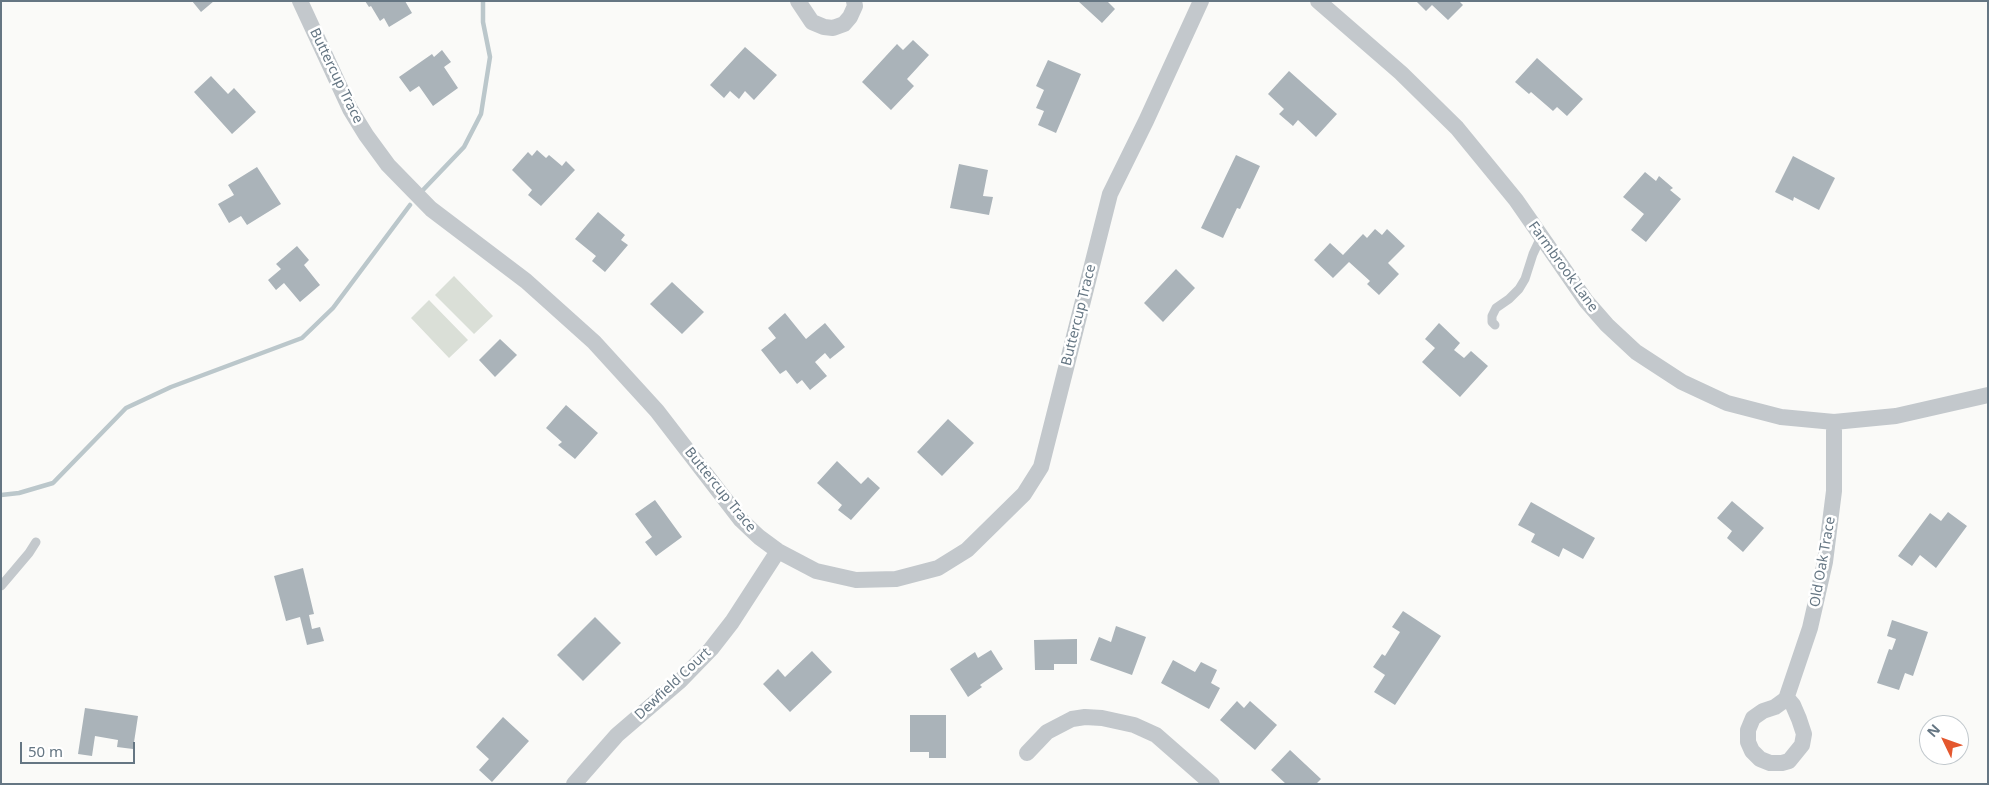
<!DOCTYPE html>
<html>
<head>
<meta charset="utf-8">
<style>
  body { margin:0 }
  #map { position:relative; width:1989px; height:785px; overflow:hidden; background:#fafaf8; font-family:"Noto Sans",sans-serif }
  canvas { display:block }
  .frame { position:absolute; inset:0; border:2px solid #657683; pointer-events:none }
  .north { position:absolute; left:1919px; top:715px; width:50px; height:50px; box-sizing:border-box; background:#fff; border:1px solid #c1c8cd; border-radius:50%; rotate:312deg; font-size:14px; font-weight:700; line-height:20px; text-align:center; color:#657683 }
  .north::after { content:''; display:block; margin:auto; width:18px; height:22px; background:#e4572e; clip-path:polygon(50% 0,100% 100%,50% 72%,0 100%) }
  .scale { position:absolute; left:20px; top:742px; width:115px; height:22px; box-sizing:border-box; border:2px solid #657683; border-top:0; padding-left:6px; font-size:15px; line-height:18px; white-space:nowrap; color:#657683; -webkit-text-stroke:4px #fff; paint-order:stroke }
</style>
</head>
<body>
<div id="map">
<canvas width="1989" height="785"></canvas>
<div class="frame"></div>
<div class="north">N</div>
<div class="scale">50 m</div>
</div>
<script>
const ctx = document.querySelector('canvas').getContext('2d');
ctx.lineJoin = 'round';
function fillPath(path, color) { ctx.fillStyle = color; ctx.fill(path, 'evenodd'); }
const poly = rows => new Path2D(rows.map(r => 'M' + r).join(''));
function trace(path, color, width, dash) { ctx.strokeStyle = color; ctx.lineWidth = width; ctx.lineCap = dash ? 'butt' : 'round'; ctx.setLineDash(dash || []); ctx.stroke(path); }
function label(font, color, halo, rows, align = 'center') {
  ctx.font = font + ' "Noto Sans",sans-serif'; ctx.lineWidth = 5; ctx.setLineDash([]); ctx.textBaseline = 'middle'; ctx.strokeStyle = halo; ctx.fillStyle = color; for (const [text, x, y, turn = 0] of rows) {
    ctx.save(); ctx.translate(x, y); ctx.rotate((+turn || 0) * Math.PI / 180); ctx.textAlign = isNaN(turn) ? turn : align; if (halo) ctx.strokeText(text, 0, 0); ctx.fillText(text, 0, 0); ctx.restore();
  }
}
fillPath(poly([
  [454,276,493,316,474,334,435,295],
  [429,300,468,340,449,358,411,318]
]), '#dadfd7');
trace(poly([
  [423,190,464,147,481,114,490,57,483,22,483,1],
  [1,495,19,493,53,483,126,408,171,387,302,338,333,308,410,205]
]), '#bbc7cb', 4.5);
fillPath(poly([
  [192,1,214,1,201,12],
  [365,1,405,1,412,13,389,27,384,18,380,21,371,6,369,7],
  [1078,1,1107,1,1115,9,1102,23],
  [1416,1,1459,1,1463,5,1448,20,1432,5,1426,11],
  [913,40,929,55,907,79,914,86,891,110,862,82,897,44,903,50],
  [745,47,777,75,754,100,745,91,739,99,730,91,724,98,710,85],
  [442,50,451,62,444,67,458,88,433,106,419,86,410,92,399,77,432,54,434,57],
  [1537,58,1583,99,1567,116,1557,107,1553,111,1531,92,1529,94,1515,82],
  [1048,60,1081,74,1056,133,1038,125,1044,111,1036,108,1044,90,1036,86],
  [1289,71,1337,114,1316,137,1298,120,1293,126,1279,114,1284,109,1268,94],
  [211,76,228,94,234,88,256,112,232,134,194,92],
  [537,150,546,158,549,155,562,166,566,161,575,170,541,206,528,195,532,190,512,170,528,152,532,156],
  [1236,155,1260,166,1240,209,1237,208,1223,238,1201,228],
  [1793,156,1835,178,1819,210,1794,197,1793,201,1775,192],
  [959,164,988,170,983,196,993,197,989,215,950,208],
  [257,167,281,204,247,225,241,216,229,223,218,204,234,195,228,185],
  [1645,172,1656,181,1659,176,1673,188,1670,190,1681,199,1646,242,1631,230,1644,214,1623,197],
  [598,212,625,235,621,240,628,245,605,272,592,261,596,256,575,239],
  [1375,229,1382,235,1387,229,1405,246,1388,263,1399,274,1379,295,1367,284,1370,281,1349,262,1333,278,1314,260,1330,243,1343,255,1363,234,1367,238],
  [297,246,309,260,304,265,320,285,300,302,284,283,276,290,268,280,281,269,276,264],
  [1176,269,1195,288,1163,322,1144,303],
  [672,282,704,312,682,334,650,304],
  [785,313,806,339,825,323,845,347,830,359,825,353,815,362,827,376,810,390,802,380,797,384,786,370,780,374,761,350,776,338,768,328],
  [1439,323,1460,343,1454,350,1464,358,1471,351,1488,366,1460,397,1422,362,1435,348,1425,339],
  [500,339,517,355,495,377,479,360],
  [566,405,598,433,575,459,558,445,562,442,546,428],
  [948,419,974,443,942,476,917,452],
  [837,461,861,484,868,477,880,488,851,520,838,510,842,505,817,483],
  [655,500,682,537,656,556,645,542,652,537,635,514],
  [1732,501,1764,528,1743,552,1727,538,1732,531,1717,518],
  [1531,502,1595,538,1583,559,1563,548,1559,557,1531,542,1535,534,1518,525],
  [1948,512,1967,526,1936,568,1920,555,1912,566,1898,556,1930,513,1941,521],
  [303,568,314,614,309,615,312,629,320,627,324,641,307,645,300,617,286,621,274,576],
  [1403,611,1441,636,1395,705,1374,692,1385,675,1373,667,1382,654,1385,656,1400,632,1392,627],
  [595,617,621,643,583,681,557,655],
  [1892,620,1928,632,1913,676,1905,673,1899,690,1877,683,1889,649,1892,650,1896,639,1887,636],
  [1116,626,1146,637,1132,675,1090,660,1099,637,1111,642],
  [1077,639,1077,664,1054,664,1054,670,1035,670,1034,640],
  [991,650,1003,669,980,685,982,687,968,697,950,669,975,652,978,658],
  [812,651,832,672,790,712,763,684,778,669,785,677],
  [1173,660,1195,672,1201,662,1217,670,1211,683,1220,688,1209,709,1161,683],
  [1237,701,1244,708,1250,701,1277,725,1255,750,1220,720],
  [85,708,138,716,133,749,117,747,118,740,95,736,92,756,78,754],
  [910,715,946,715,946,758,929,758,929,752,910,752],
  [503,717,529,741,492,782,479,770,489,759,476,747],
  [1290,750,1321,779,1316,784,1286,784,1271,770]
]), '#aab3b9');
trace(poly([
  [1495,325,1492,322,1492,316,1496,308,1509,299,1519,289,1525,279,1533,254,1541,237],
  [1,586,29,553,36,542]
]), '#c3c8cc', 9);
trace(poly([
  [300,1,350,109,366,135,388,165,431,209,526,281,594,342,657,411,741,520,759,537,778,551,816,571,856,580,896,579,938,568,967,550,1024,494,1041,467,1110,194,1146,121,1201,1],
  [798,1,812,22,824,27,833,28,844,24,850,17,855,6,854,1],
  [1318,1,1401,73,1457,128,1516,200,1586,301,1607,325,1636,352,1682,382,1727,403,1781,417,1834,422,1896,416,1988,395],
  [1787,698,1793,705,1799,719,1804,734,1802,745,1789,761,1782,763,1770,763,1760,759,1752,751,1748,742,1748,730,1753,718,1763,711,1775,707,1786,699,1810,628,1825,562,1834,491,1834,422],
  [1027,753,1047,732,1072,719,1085,717,1102,718,1134,725,1156,735,1212,784],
  [574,784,617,735,680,681,711,649,732,622,778,551]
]), '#c3c8cc', 16);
label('14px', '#657683', '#fff', [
  ["Buttercup Trace",336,76,64],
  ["Farmbrook Lane",1563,267,54],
  ["Buttercup Trace",1079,315,-76],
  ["Buttercup Trace",720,490,51],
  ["Old Oak Trace",1823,562,-80],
  ["Dewfield Court",673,684,-43]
]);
</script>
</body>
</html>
